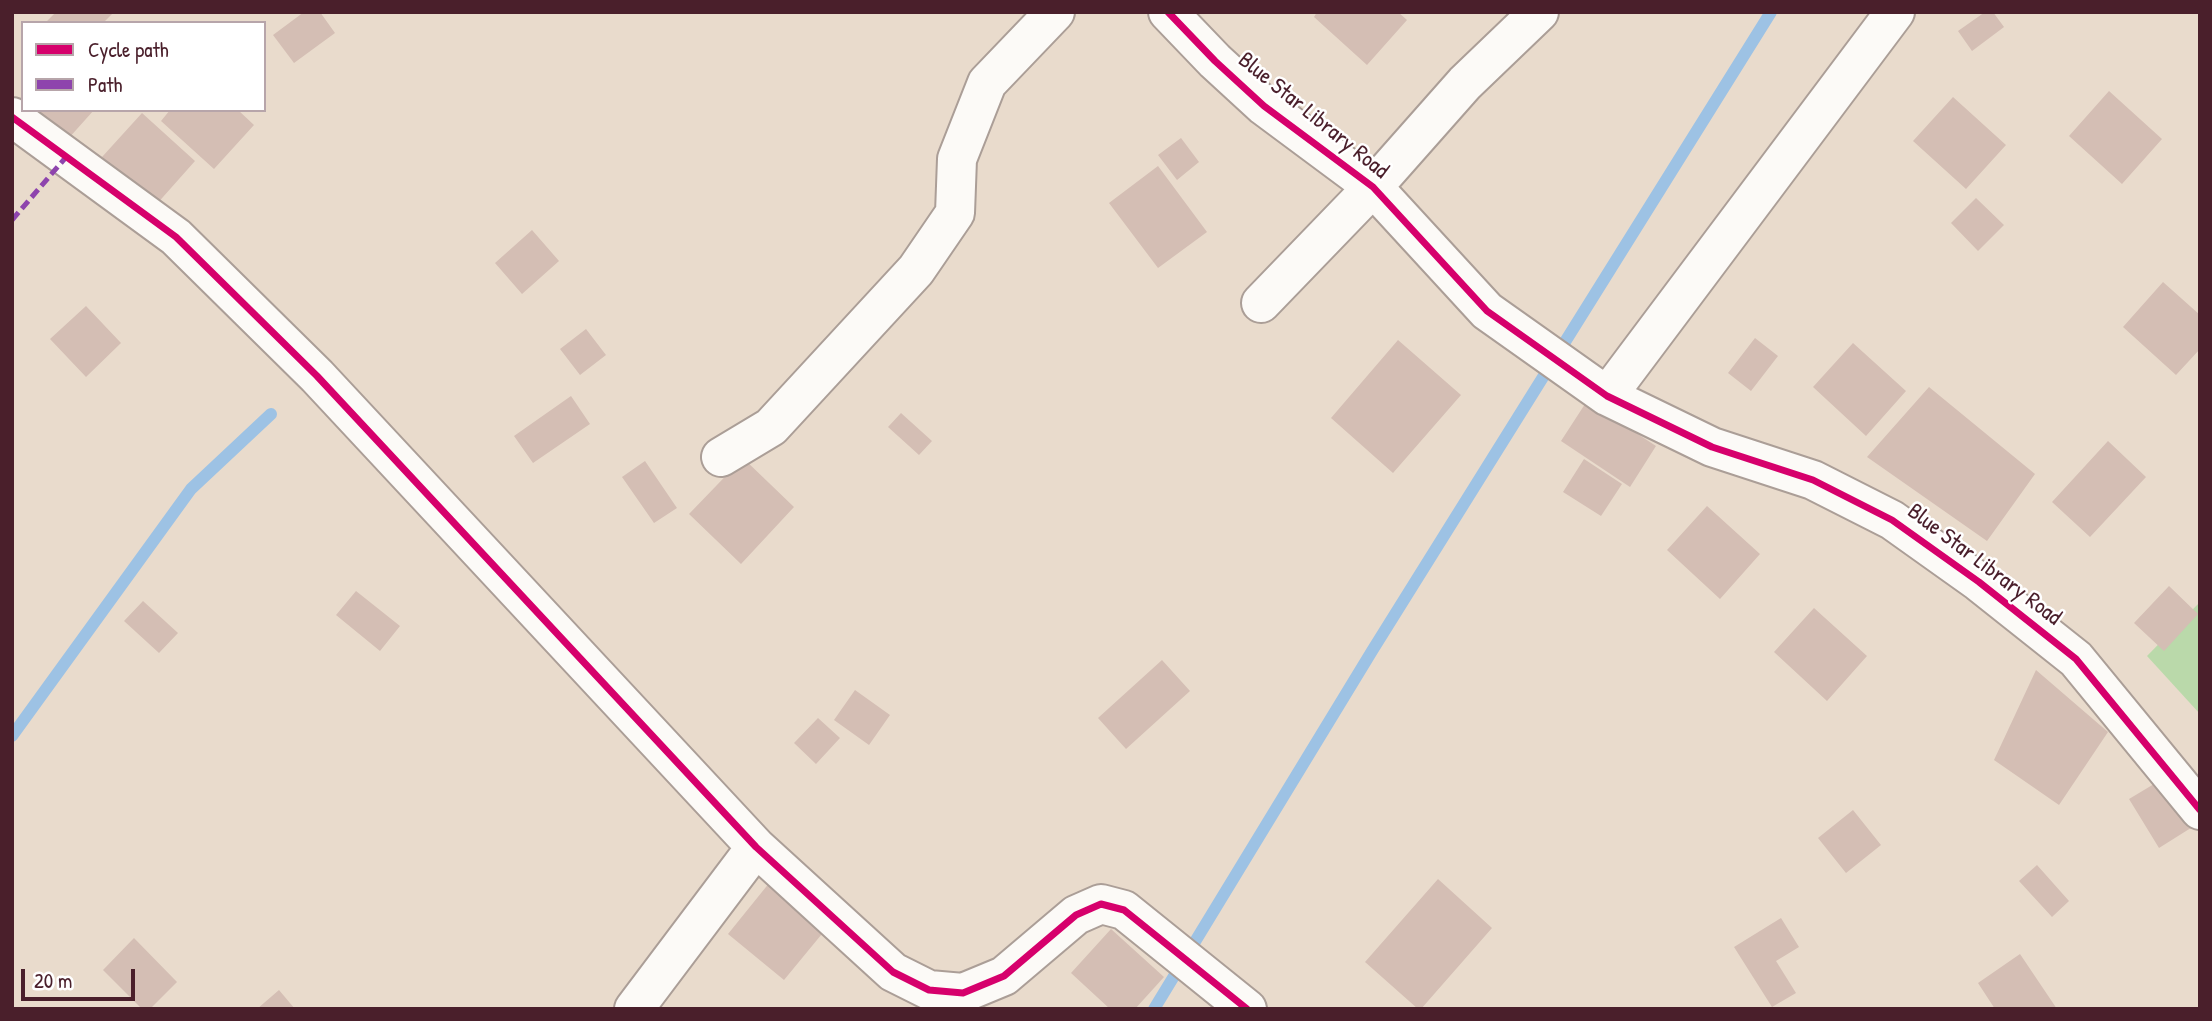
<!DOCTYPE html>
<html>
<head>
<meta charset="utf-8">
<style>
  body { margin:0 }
  #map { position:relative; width:2212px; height:1021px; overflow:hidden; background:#e9dbcc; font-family:"Patrick Hand",sans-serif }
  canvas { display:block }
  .frame { position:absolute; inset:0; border:14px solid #4a1f2b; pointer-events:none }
  .legend { position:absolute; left:21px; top:21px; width:245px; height:91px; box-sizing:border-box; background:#fff; border:2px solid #b7a5aa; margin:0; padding:9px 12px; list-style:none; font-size:21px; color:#4a1f2b }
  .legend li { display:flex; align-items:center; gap:14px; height:35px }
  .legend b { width:35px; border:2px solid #b7a5aa }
  .scale { position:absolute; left:21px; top:969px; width:114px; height:32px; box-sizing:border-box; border:4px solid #4a1f2b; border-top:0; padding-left:9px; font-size:21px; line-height:24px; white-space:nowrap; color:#4a1f2b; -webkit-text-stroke:5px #fff; paint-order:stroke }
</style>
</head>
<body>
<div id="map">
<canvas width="2212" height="1021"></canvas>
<div class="frame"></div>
<ul class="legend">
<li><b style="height:9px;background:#d6006c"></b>Cycle path</li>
<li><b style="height:9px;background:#8e44ad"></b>Path</li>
</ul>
<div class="scale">20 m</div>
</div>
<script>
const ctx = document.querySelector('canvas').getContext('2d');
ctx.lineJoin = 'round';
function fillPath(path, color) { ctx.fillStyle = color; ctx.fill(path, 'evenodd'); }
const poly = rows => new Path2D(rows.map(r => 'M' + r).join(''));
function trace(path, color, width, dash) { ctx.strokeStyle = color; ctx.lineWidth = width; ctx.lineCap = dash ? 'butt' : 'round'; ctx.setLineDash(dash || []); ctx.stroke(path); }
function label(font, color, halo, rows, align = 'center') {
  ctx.font = font + ' "Patrick Hand",sans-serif'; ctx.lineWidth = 5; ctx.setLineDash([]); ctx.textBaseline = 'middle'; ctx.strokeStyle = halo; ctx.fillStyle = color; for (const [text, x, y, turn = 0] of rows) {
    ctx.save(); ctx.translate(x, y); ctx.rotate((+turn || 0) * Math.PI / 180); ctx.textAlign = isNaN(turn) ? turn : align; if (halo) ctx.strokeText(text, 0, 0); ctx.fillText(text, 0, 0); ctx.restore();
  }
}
fillPath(poly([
  [2200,602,2200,714,2147,656]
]), '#bad9aa');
trace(poly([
  [12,736,191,489,271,414],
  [1154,1009,1372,651,1771,12]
]), '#9dc2e4', 12);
fillPath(poly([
  [56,12,114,12,103,23,45,23],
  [304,12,320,12,335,33,294,63,273,35],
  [1317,12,1398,12,1407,20,1367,65,1314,17],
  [1985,12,1993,12,2004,27,1972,51,1958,31],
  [2109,91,2162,139,2122,184,2069,136],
  [1953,97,2006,145,1966,189,1913,141],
  [37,110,94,110,68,139],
  [170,110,238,110,254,125,214,169,161,121],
  [142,113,195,161,155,206,102,157],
  [1181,138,1199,162,1177,180,1158,155],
  [1158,166,1207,232,1158,268,1109,203],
  [1976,198,2004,225,1978,251,1951,223],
  [532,230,559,261,522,294,495,263],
  [2163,282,2200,315,2200,349,2176,375,2123,327],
  [86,306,121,343,86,377,50,339],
  [586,329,606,355,580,375,560,349],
  [1755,338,1778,356,1751,391,1728,373],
  [1398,340,1461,395,1393,473,1331,418],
  [1853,343,1906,391,1866,436,1813,387],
  [1929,387,2035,474,1987,541,1867,457],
  [571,396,590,424,533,463,514,436],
  [1587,401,1656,446,1630,487,1561,441],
  [901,413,932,441,919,455,888,427],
  [2108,441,2146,477,2090,537,2052,502],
  [743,458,794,507,741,564,689,514],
  [1584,459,1622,484,1601,516,1563,492],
  [645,461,677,508,654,523,622,477],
  [1707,506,1760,554,1720,599,1667,550],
  [2169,586,2198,614,2164,651,2134,623],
  [356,591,400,626,380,651,336,615],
  [143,601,178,633,159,653,124,621],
  [1814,608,1867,656,1827,701,1774,652],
  [1162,660,1190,691,1126,749,1098,718],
  [2036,670,2108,732,2059,805,1994,760],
  [855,690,890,715,869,745,834,720],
  [818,718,840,738,816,764,794,743],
  [2164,778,2194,826,2159,848,2129,799],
  [1853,810,1881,845,1846,873,1818,838],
  [2037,865,2069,901,2052,917,2019,881],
  [1438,879,1492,928,1421,1009,1418,1009,1365,962],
  [770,882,826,929,784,980,728,934],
  [1781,918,1799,947,1776,961,1796,993,1772,1007,1734,947],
  [1111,929,1164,977,1135,1009,1110,1009,1071,973],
  [134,938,177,982,150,1009,142,1009,103,970],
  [2020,954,2057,1009,1995,1009,1978,983],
  [279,990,295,1009,257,1009]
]), '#d4beb4');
const street = poly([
  [1168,12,1215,61,1264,106,1373,187,1487,311,1607,396,1712,447,1813,480,1892,520,1979,582,2076,659,2200,810],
  [12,117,176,237,317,376,756,847,893,972,929,990,963,993,1004,976,1076,915,1101,904,1124,910,1247,1009],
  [1261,303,1373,187,1465,83,1539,12],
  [1607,396,1895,12],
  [721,457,771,427,916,270,955,213,957,159,987,83,1055,12],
  [634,1009,756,847]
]);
trace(street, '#ab9e97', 42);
trace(street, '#fcfaf7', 38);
trace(poly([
  [12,220,67,156]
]), '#8e44ad', 5, [10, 5]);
trace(poly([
  [1168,12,1215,61,1264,106,1373,187,1487,311,1607,396,1712,447,1813,480,1892,520,1979,582,2076,659,2200,810],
  [12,117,176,237,317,376,756,847,893,972,929,990,963,993,1004,976,1076,915,1101,904,1124,910,1247,1009]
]), '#d6006c', 7);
label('23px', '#4a1f2b', '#fff', [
  ["Blue Star Library Road",1313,116,39],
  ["Blue Star Library Road",1984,565,37]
]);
</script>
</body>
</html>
